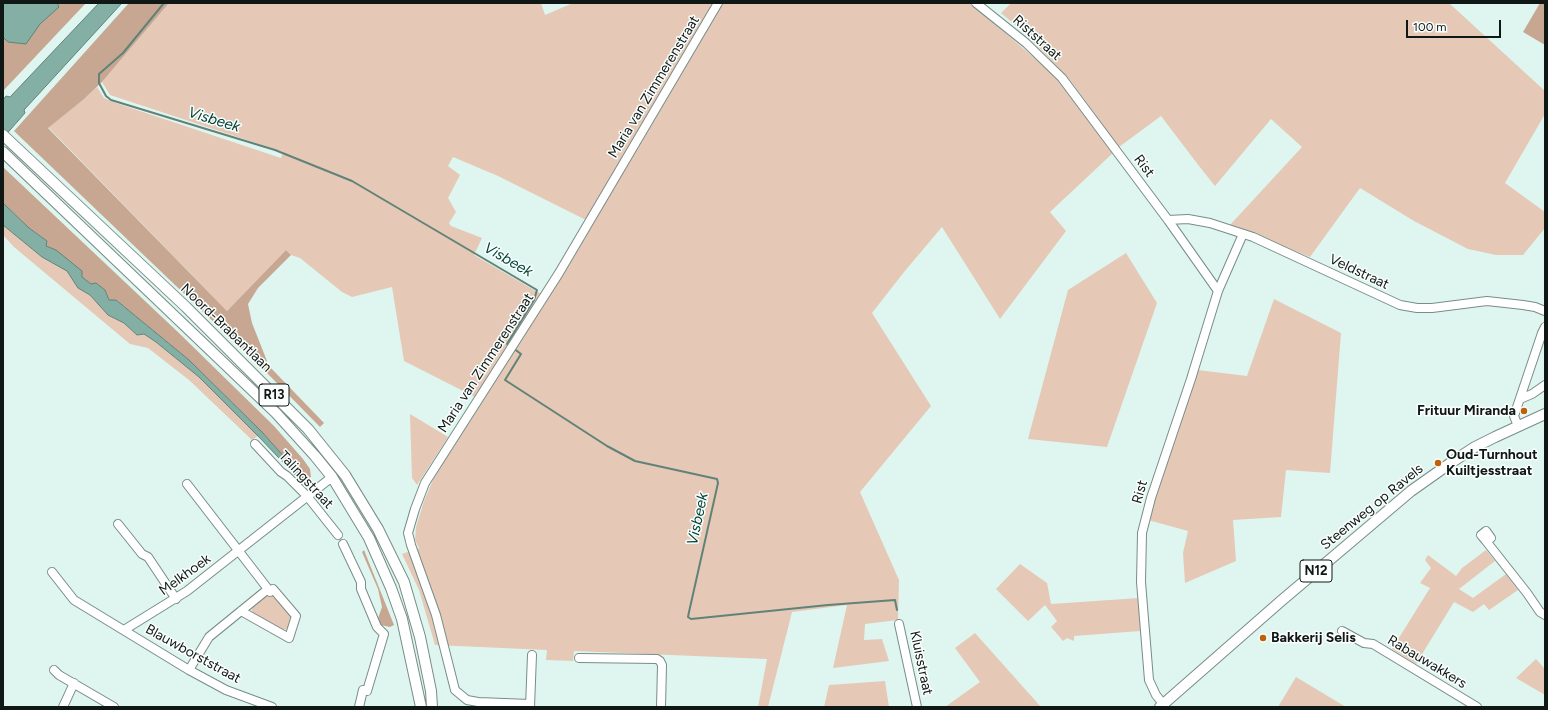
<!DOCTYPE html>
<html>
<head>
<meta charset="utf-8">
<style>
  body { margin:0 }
  #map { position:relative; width:1548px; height:710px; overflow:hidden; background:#def6ef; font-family:Figtree,sans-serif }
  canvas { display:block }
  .frame { position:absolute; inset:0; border:4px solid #101816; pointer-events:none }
  .scale { position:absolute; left:1406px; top:20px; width:95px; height:18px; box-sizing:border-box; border:2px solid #101816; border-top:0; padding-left:5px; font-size:12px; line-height:14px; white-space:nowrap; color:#101816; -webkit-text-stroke:3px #fafefd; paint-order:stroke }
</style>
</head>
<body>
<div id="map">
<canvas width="1548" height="710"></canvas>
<div class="frame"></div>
<div class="scale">100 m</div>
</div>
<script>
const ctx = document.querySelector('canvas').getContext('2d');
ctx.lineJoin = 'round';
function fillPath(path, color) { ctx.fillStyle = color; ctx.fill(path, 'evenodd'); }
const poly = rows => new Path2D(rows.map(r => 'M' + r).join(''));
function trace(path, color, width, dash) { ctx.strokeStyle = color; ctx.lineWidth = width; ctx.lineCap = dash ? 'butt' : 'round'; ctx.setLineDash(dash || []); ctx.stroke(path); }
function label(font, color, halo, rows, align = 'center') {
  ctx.font = font + ' Figtree,sans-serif'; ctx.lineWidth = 3; ctx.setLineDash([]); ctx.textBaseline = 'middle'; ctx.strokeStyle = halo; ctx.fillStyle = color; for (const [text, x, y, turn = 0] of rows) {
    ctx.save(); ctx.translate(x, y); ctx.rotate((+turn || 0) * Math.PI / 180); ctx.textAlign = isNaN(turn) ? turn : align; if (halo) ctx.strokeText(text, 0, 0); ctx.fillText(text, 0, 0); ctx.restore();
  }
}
fillPath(poly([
  [169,3,541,3,545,15,573,3,714,3,626,152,634,155,723,3,970,3,1052,73,1114,152,1050,212,1066,231,1000,319,942,227,904,272,872,313,931,406,860,492,899,580,898,620,865,624,864,640,882,639,889,661,833,668,847,605,792,612,768,707,758,707,767,659,574,651,573,661,546,660,547,650,435,645,419,590,402,554,419,548,415,540,416,527,424,501,433,480,459,436,546,302,592,223,498,176,453,157,448,166,460,175,448,198,456,212,449,223,451,226,482,238,474,255,541,294,475,397,404,361,392,287,352,297,342,292,300,258,291,255,286,250,227,311,48,127,83,100,97,87,104,98,113,102,281,158,283,152,110,95,102,82],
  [1011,3,1449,3,1545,91,1545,114,1505,183,1545,212,1545,228,1523,255,1496,255,1468,249,1414,221,1360,188,1310,257,1230,225,1302,147,1271,119,1215,186,1199,166,1161,116,1119,147,1070,80,1027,35,1001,13],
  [3,225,42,257,67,271,78,288,90,295,108,315,124,323,137,335,144,334,156,342,199,377,258,436,252,440,189,380,148,348,130,344,14,247,3,235],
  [1126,253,1157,303,1107,447,1028,439,1068,290],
  [1274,299,1341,333,1330,473,1286,470,1281,517,1233,520,1236,561,1185,583,1183,553,1188,531,1148,520,1155,496,1198,370,1247,376],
  [410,414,448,437,417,485,412,478],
  [1486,550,1495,561,1459,589,1473,598,1506,574,1518,590,1489,610,1484,604,1473,612,1454,602,1416,664,1392,649,1430,588,1420,583,1431,568,1425,560,1428,555,1456,576,1462,568],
  [1020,564,1047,583,1051,604,1139,598,1140,631,1074,636,1074,641,1067,638,1063,641,1051,627,1057,621,1045,605,1028,621,996,589],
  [274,593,292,616,288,629,282,630,253,615,252,611,252,606,267,594,269,597],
  [975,633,1041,707,945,707,980,682,955,648],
  [1536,659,1545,669,1545,695,1516,678],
  [1296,677,1346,707,1278,707],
  [885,681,889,707,824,707,829,685]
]), '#e5c9b6');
fillPath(poly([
  [3,3,86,3,3,91],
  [129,3,169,3,102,82,83,100,48,128,227,311,286,250,291,255,258,288,248,304,252,323,269,366,324,423,320,427,267,373,14,131],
  [1540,3,1545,3,1545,45,1523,32],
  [3,167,180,334,274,426,303,459,310,469,311,477,304,479,262,432,189,360,116,300,109,300,105,290,96,283,91,284,81,277,56,250,45,246,47,241,29,228,3,203],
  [364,550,394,625,390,627,376,624,382,607,378,589,362,552]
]), '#c8a792');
const water = poly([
  [3,3,57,3,59,7,40,24,26,44,8,42,3,37,3,3],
  [99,3,122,3,24,110,25,113,3,138,3,100,6,96,10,97,99,3],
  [3,203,29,228,47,241,46,246,56,250,82,271,82,277,91,284,96,283,105,290,109,300,116,300,189,360,262,432,304,479,300,480,258,436,199,377,156,342,144,334,137,335,124,323,108,315,90,295,78,288,67,271,42,257,3,225,3,203]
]);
fillPath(water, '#84afa4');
trace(water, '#618279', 1);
trace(poly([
  [164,3,123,53,99,74,99,83,106,96,111,100,275,150,352,181,537,290,534,300,507,344,509,345],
  [513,348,521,354,505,380,607,446,635,461,717,479,718,483,689,612,688,617,691,619,828,605,895,600,897,610]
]), '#618279', 2);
const minor = poly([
  [976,3,1026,43,1062,78,1168,220,1218,291],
  [1168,220,1188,219,1210,223,1253,237,1400,305,1417,308,1432,308,1487,301,1523,305,1535,307,1545,311],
  [1520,399,1532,394,1545,385],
  [1518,426,1514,416,1542,333,1545,327],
  [255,444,281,472,287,476,307,496,338,535],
  [187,484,268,589],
  [118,524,142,554,148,557,176,599],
  [1486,541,1491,538,1486,531,1481,535,1486,541,1527,593,1540,612,1545,615],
  [343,544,361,582,361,589,377,627,384,634,367,691,363,690,359,707],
  [52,572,74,600,189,670,226,690,272,707],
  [241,611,289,638,296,616,273,589,270,592,268,589],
  [899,624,917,707],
  [124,630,187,591,332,477],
  [1342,631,1364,643,1373,644,1477,707],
  [579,658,657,659,660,661,662,665,661,707],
  [54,670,59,675,114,707],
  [189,670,209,637,268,589],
  [530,704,478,702,467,700,455,690,436,615,411,545,408,533,415,509,425,483,559,273,718,3],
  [1163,704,1156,695,1149,680,1141,582,1142,533,1151,498,1191,379,1218,291,1243,234],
  [63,707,74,683],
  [530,707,532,655]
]);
const major = poly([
  [3,135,186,307,308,429,345,475,378,529,404,582,420,637,431,691,432,707],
  [3,152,276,413,315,456,332,477,369,538,391,588,402,619,421,707],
  [1160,707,1281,601,1411,491,1452,462,1475,447,1495,437,1545,414]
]);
trace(minor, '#788d88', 10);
trace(major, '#788d88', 12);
trace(minor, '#fff', 8);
trace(major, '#fff', 10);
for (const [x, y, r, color] of [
  [1524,411,4,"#bd620a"],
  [1438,463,4,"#bd620a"],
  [1263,638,4,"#bd620a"]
]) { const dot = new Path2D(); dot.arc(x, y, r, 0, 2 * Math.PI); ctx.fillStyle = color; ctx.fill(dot); trace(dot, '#fafefd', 1.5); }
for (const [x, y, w] of [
  [274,395,30],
  [1316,571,32]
]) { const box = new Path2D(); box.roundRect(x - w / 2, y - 11, w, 22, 3); ctx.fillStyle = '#fafefd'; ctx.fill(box); trace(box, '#101816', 1); }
label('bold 13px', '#101816', null, [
  ["R13",274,395],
  ["N12",1316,571]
]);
label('14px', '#101816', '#fafefd', [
  ["Riststraat",1037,38,42],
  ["Maria van Zimmerenstraat",654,87,-59],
  ["Rist",1144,166,53],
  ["Veldstraat",1359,272,25],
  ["Noord-Brabantlaan",226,328,44],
  ["Maria van Zimmerenstraat",486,363,-57],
  ["Talingstraat",306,480,47],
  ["Rist",1140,492,-74],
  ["Steenweg op Ravels",1372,507,-39],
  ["Melkhoek",185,575,-36],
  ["Blauwborststraat",193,654,29],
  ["Rabauwakkers",1427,662,31],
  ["Kluisstraat",921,663,78]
]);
label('bold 14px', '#101816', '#fafefd', [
  ["Frituur Miranda",1516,411,"right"],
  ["Oud-Turnhout",1446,455],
  ["Kuiltjesstraat",1446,471],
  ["Bakkerij Selis",1271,638]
], 'left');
label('italic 15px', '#024439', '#fafefd', [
  ["Visbeek",214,120,17],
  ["Visbeek",508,260,30],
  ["Visbeek",698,519,-78]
]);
</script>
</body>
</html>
